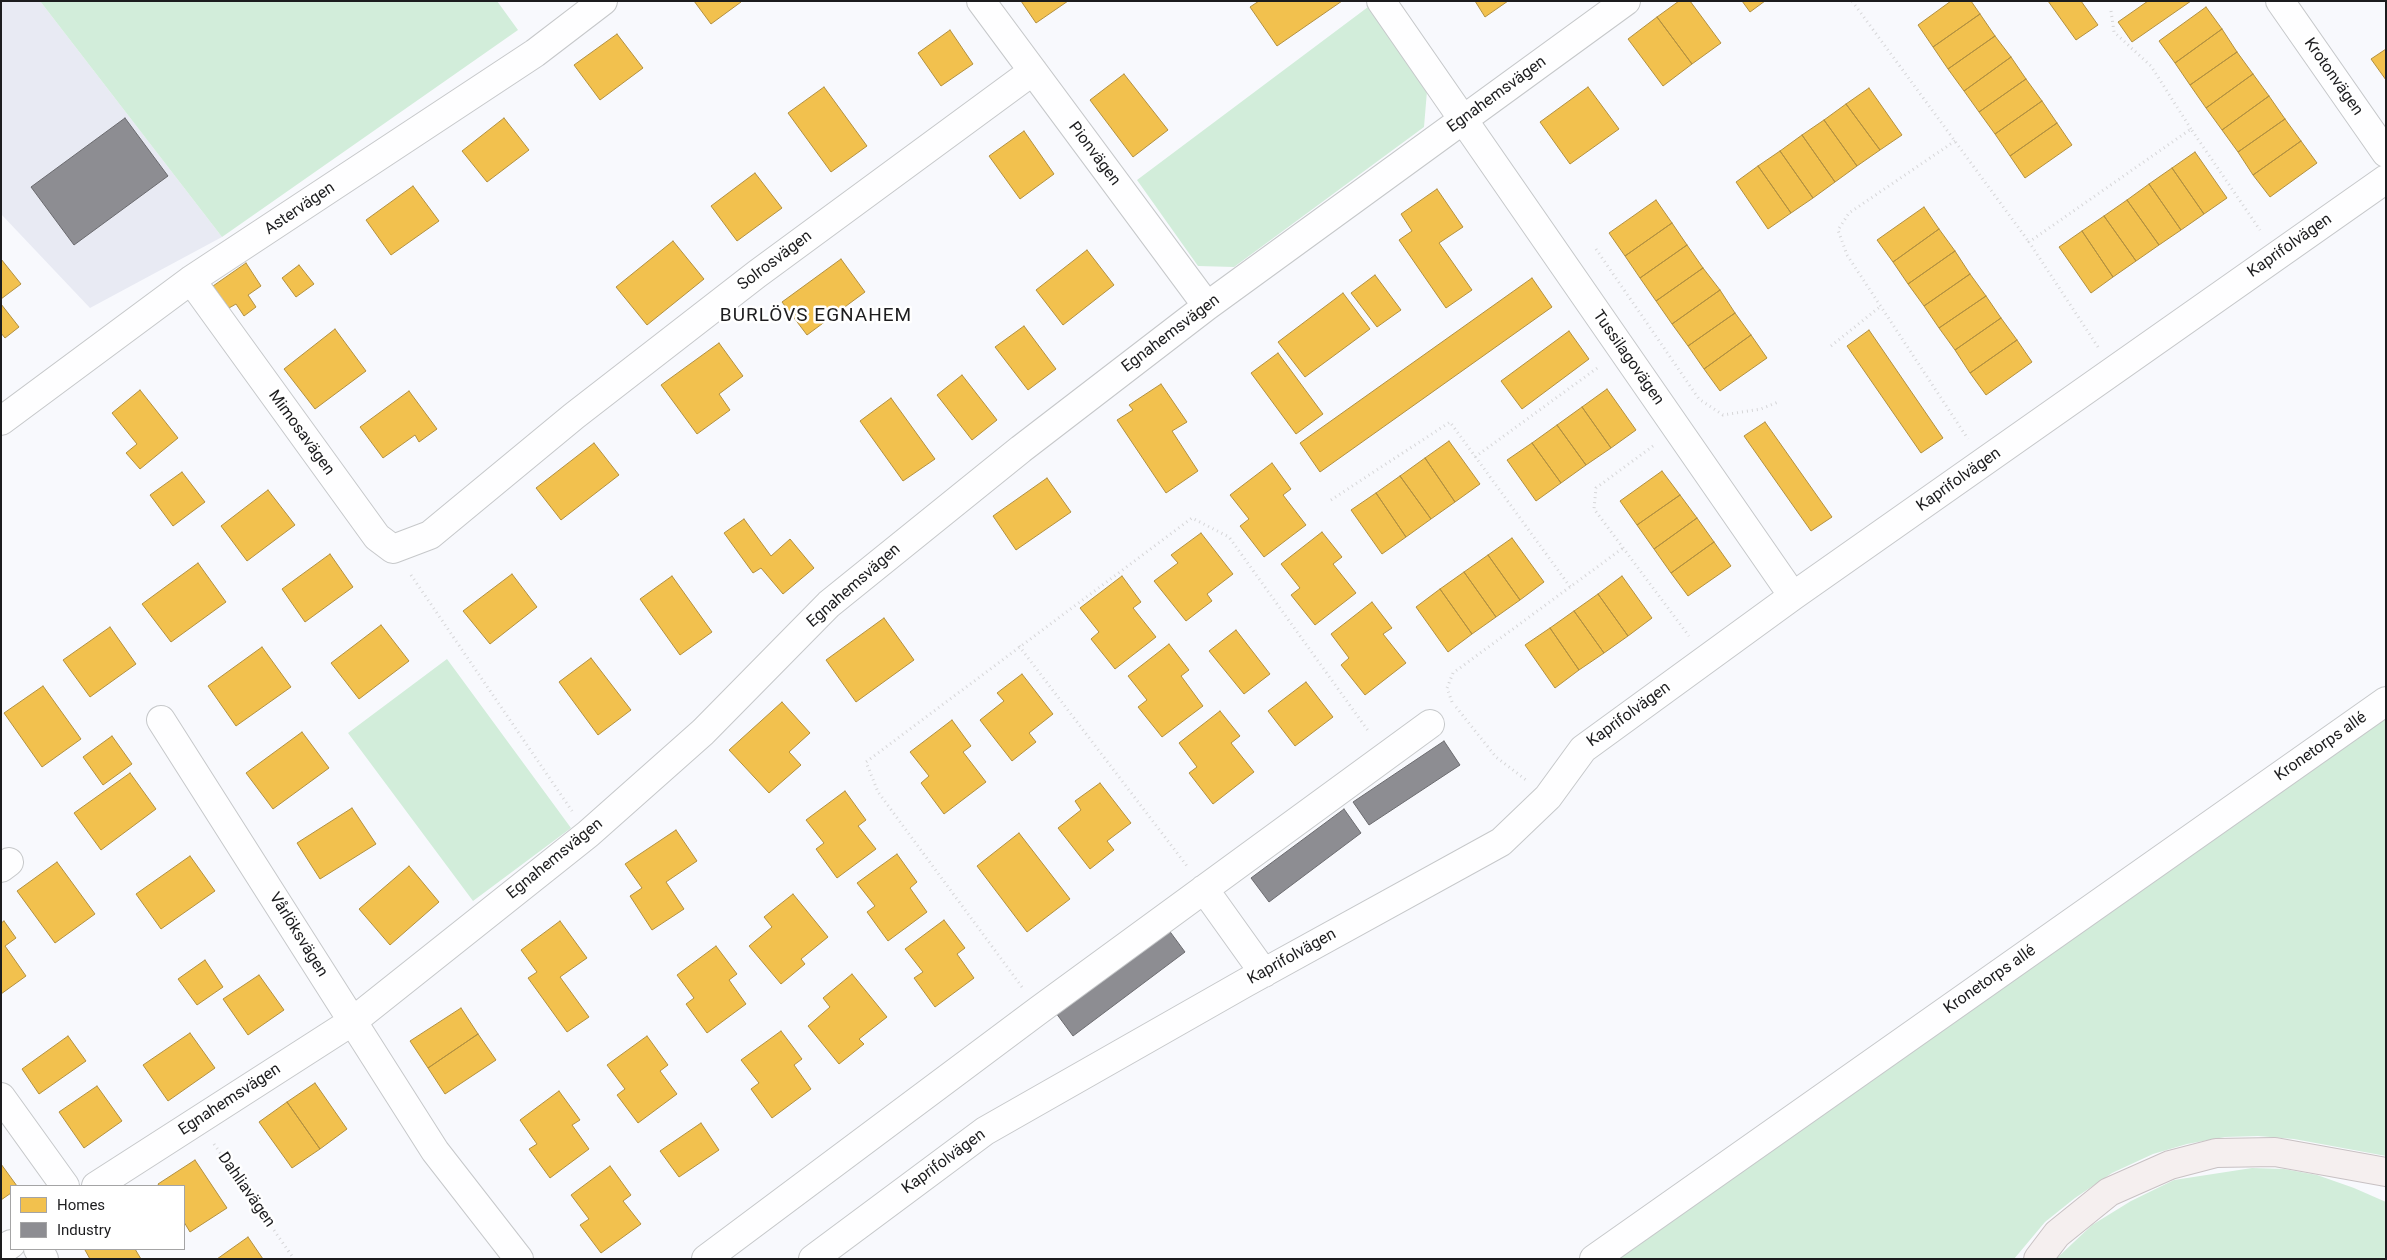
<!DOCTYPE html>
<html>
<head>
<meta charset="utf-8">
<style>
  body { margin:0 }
  #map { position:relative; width:2387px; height:1260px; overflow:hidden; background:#f8f9fd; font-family:Roboto,sans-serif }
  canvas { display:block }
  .frame { position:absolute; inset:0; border:2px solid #1c1c1e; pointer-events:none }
  .legend { position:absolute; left:10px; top:1185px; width:175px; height:65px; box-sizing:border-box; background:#fff; border:1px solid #a4a4a5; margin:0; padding:6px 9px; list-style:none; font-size:15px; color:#1c1c1e }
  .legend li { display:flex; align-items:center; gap:10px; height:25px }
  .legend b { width:25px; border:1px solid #a4a4a5 }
</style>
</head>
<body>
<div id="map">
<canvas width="2387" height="1260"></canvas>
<div class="frame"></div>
<ul class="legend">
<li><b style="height:14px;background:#f2c14e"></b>Homes</li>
<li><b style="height:14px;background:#8d8d92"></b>Industry</li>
</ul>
</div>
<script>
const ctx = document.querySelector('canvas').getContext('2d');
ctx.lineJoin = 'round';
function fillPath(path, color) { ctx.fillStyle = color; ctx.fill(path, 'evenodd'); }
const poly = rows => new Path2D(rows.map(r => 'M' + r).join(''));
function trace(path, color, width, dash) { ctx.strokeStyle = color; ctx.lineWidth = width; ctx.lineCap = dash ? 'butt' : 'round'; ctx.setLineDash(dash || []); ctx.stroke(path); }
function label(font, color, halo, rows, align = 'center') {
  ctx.font = font + ' Roboto,sans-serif'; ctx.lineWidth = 5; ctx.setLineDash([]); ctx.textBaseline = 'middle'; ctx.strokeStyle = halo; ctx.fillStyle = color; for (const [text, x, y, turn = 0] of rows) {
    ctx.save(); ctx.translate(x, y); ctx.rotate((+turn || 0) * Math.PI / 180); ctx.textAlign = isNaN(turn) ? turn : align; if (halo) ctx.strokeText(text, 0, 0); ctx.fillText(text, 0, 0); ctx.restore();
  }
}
fillPath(poly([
  [1,1,40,1,222,237,90,308,1,214]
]), '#e8eaf3');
fillPath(poly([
  [40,1,497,1,518,30,222,237],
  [1368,7,1427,91,1424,127,1234,267,1198,266,1137,180],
  [447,659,571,828,473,901,348,733],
  [2386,718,2386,1156,2294,1139,2258,1136,2225,1137,2187,1144,2153,1154,2112,1173,2075,1198,2045,1222,2014,1259,1614,1259],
  [2252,1168,2284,1169,2317,1175,2354,1188,2386,1202,2386,1259,2056,1259,2092,1225,2131,1201,2174,1180]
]), '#d2edda');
const homes = poly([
  [694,1,741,1,741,2,711,24,694,1],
  [1021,1,1068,1,1036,23,1021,1],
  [1259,1,1342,1,1277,46,1250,7,1259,1],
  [1475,1,1508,1,1485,17,1475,1],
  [1679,1,1690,1,1721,43,1692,64,1657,17,1679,1],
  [1742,1,1765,1,1750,12,1742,1],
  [1951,1,1971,1,1980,14,1933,47,1918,25,1951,1],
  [2048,1,2081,1,2098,25,2076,40,2048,1],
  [2148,1,2191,1,2132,42,2118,22,2148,1],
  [2206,7,2222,29,2175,63,2159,41,2206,7],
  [1980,14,1995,36,1948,69,1933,47,1980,14],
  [1657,17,1692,64,1663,86,1628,39,1657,17],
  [2222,29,2237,52,2190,85,2175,63,2222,29],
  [950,30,973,64,941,86,918,53,950,30],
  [617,34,643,68,600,100,574,65,617,34],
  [1995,36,2011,57,1964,91,1948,69,1995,36],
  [2386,49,2386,80,2371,59,2386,49],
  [2237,52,2253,74,2206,108,2190,85,2237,52],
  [2011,57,2026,79,1979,112,1964,91,2011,57],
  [1124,74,1168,130,1133,157,1090,100,1124,74],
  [2253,74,2269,96,2222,130,2206,108,2253,74],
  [2026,79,2042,101,1995,134,1979,112,2026,79],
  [824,87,867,146,831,172,788,113,824,87],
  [1588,87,1619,129,1570,164,1540,122,1588,87],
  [1869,88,1902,135,1880,150,1846,104,1869,88],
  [2269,96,2285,119,2238,152,2222,130,2269,96],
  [2042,101,2057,123,2010,156,1995,134,2042,101],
  [1846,104,1880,150,1857,166,1824,120,1846,104],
  [504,118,529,150,487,182,462,151,504,118],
  [2285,119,2301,141,2253,175,2238,152,2285,119],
  [1824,120,1857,166,1835,182,1802,135,1824,120],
  [2057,123,2072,145,2025,178,2010,156,2057,123],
  [1024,131,1054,174,1020,199,989,156,1024,131],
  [1802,135,1835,182,1813,198,1780,151,1802,135],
  [2301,141,2317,163,2270,197,2253,175,2301,141],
  [1780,151,1813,198,1791,213,1758,166,1780,151],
  [2195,152,2227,198,2204,214,2172,168,2195,152],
  [1758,166,1791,213,1768,229,1736,182,1758,166],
  [2172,168,2204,214,2181,230,2149,184,2172,168],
  [755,173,782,208,737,241,711,206,755,173],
  [2149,184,2181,230,2159,245,2127,200,2149,184],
  [413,186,439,221,391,255,366,220,413,186],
  [1437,189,1463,227,1439,243,1472,290,1446,308,1399,240,1412,231,1401,214,1437,189],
  [1656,200,1672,223,1625,256,1609,233,1656,200],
  [2127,200,2159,245,2136,261,2104,216,2127,200],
  [1924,207,1939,229,1893,262,1877,240,1924,207],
  [2104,216,2136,261,2113,277,2082,231,2104,216],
  [1672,223,1687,245,1640,278,1625,256,1672,223],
  [1939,229,1955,251,1908,284,1893,262,1939,229],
  [2082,231,2113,277,2091,293,2059,247,2082,231],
  [673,241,704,279,647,325,616,287,673,241],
  [1687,245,1703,268,1656,301,1640,278,1687,245],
  [1087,250,1114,285,1063,325,1036,290,1087,250],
  [1955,251,1970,274,1924,306,1908,284,1955,251],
  [1,259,21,284,1,299,1,259],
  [841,259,865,292,807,335,782,302,841,259],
  [246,263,261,286,248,295,256,307,244,316,236,304,229,308,213,286,246,263],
  [299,265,314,284,296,297,282,278,299,265],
  [1703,268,1720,290,1672,324,1656,301,1703,268],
  [1970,274,1986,296,1939,328,1924,306,1970,274],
  [1375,275,1401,310,1377,327,1351,293,1375,275],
  [1532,278,1552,307,1320,472,1300,443,1532,278],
  [1720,290,1735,313,1688,346,1672,324,1720,290],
  [1343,293,1370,329,1305,377,1278,342,1343,293],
  [1986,296,2001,318,1955,350,1939,328,1986,296],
  [1,304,19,327,5,338,1,333,1,304],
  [1735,313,1751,335,1704,369,1688,346,1735,313],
  [2001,318,2017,340,1970,373,1955,350,2001,318],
  [1024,326,1056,369,1028,390,995,347,1024,326],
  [335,329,366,371,315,409,284,369,335,329],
  [1869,330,1943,438,1921,453,1847,346,1869,330],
  [1569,331,1589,359,1522,409,1501,381,1569,331],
  [1751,335,1767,358,1720,391,1704,369,1751,335],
  [2017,340,2032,362,1986,395,1970,373,2017,340],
  [719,343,743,376,719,394,730,410,697,434,661,385,719,343],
  [1278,353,1323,414,1296,434,1251,373,1278,353],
  [962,375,997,420,972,440,937,395,962,375],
  [1161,384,1187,422,1172,431,1198,471,1166,493,1117,420,1133,410,1129,405,1161,384],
  [1607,389,1636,430,1611,448,1582,407,1607,389],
  [140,390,178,438,140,469,126,453,137,444,112,413,140,390],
  [409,391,437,429,419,442,415,435,383,458,360,427,409,391],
  [891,398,935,459,903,481,860,421,891,398],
  [1582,407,1611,448,1586,465,1557,425,1582,407],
  [1765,422,1832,517,1811,531,1744,436,1765,422],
  [1557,425,1586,465,1561,483,1532,443,1557,425],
  [1449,441,1480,484,1455,502,1425,458,1449,441],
  [594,443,619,475,561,520,536,488,594,443],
  [1532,443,1561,483,1536,501,1507,460,1532,443],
  [1425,458,1455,502,1431,519,1400,476,1425,458],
  [1272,463,1291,489,1283,495,1306,525,1264,557,1240,526,1249,519,1230,495,1272,463],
  [1662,471,1680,495,1637,525,1620,501,1662,471],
  [182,472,205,502,173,526,150,495,182,472],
  [1400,476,1431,519,1406,537,1376,493,1400,476],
  [1047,478,1071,512,1016,550,993,516,1047,478],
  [268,490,295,525,247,561,221,526,268,490],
  [1376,493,1406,537,1382,554,1351,510,1376,493],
  [1680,495,1697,518,1654,549,1637,525,1680,495],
  [1697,518,1714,542,1671,573,1654,549,1697,518],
  [744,519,771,556,790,539,814,568,783,594,761,568,753,573,724,533,744,519],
  [1322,532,1342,557,1333,564,1356,593,1315,625,1291,595,1300,588,1281,564,1322,532],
  [1201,533,1233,574,1207,594,1212,601,1186,621,1154,581,1178,563,1171,555,1201,533],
  [1512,538,1544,582,1520,600,1488,555,1512,538],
  [1714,542,1731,566,1688,596,1671,573,1714,542],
  [330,554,353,587,305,622,282,589,330,554],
  [1488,555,1520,600,1496,617,1464,572,1488,555],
  [198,563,226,602,171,642,142,604,198,563],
  [1464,572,1496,617,1472,634,1440,589,1464,572],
  [512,574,537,607,490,644,463,611,512,574],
  [672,576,712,632,680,655,640,599,672,576],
  [1122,576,1141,602,1133,608,1156,637,1115,669,1091,639,1099,632,1080,608,1122,576],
  [1622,576,1652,618,1628,636,1598,594,1622,576],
  [1440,589,1472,634,1448,652,1416,607,1440,589],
  [1598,594,1628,636,1604,653,1574,611,1598,594],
  [1372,602,1392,628,1383,634,1406,663,1365,695,1341,665,1349,658,1331,634,1372,602],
  [1574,611,1604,653,1579,670,1550,628,1574,611],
  [884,618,914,660,856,702,826,660,884,618],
  [381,625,409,661,359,699,331,663,381,625],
  [110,627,136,664,90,697,63,660,110,627],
  [1550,628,1579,670,1555,688,1525,645,1550,628],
  [1236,630,1270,674,1244,694,1209,651,1236,630],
  [1169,644,1189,670,1181,676,1203,706,1162,737,1138,707,1147,700,1128,676,1169,644],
  [262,647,291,687,236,726,208,686,262,647],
  [591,658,631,710,598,735,559,682,591,658],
  [1022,674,1053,714,1029,733,1036,742,1012,761,980,720,1004,701,997,693,1022,674],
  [1306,682,1333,717,1295,746,1268,711,1306,682],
  [43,686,81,739,42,767,4,713,43,686],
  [782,702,810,733,789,752,801,765,769,793,729,750,782,702],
  [1220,711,1240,736,1231,743,1254,772,1213,804,1189,773,1197,767,1179,743,1220,711],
  [952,720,971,746,963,752,986,782,944,814,921,783,929,776,910,752,952,720],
  [302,732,329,768,273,809,246,773,302,732],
  [112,736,132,764,103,785,83,757,112,736],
  [130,773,156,809,101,850,74,813,130,773],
  [1100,783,1131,823,1107,841,1114,850,1090,869,1058,828,1081,810,1075,801,1100,783],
  [845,791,866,820,858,826,876,849,837,878,816,849,824,843,806,820,845,791],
  [352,808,376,844,320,879,297,843,352,808],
  [676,830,697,861,666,882,684,909,652,930,630,896,642,888,625,864,676,830],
  [1019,833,1070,899,1027,932,977,866,1019,833],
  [897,854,917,882,910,888,927,912,888,941,867,912,875,906,857,883,897,854],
  [190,856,215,891,161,929,136,894,190,856],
  [57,862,95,914,55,943,17,891,57,862],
  [409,866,439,902,390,945,359,909,409,866],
  [793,894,828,937,801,959,805,964,781,984,749,946,772,927,764,917,793,894],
  [944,920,965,948,957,954,974,978,935,1007,914,978,923,972,905,949,944,920],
  [4,921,16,938,5,946,26,976,1,994,1,923,4,921],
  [560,921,587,958,560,977,589,1017,567,1032,528,978,537,972,521,950,560,921],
  [716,946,737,974,729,980,746,1004,707,1033,686,1004,694,998,677,975,716,946],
  [205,960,223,987,197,1005,178,979,205,960],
  [852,974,887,1017,859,1039,864,1044,839,1064,808,1026,830,1007,823,998,852,974],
  [259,975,284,1010,248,1035,223,999,259,975],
  [461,1008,478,1034,428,1068,410,1041,461,1008],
  [781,1031,802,1059,794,1065,811,1089,772,1118,751,1089,759,1083,741,1060,781,1031],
  [190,1033,215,1068,168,1101,143,1065,190,1033],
  [478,1034,496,1060,445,1094,428,1068,478,1034],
  [68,1036,86,1061,39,1094,22,1069,68,1036],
  [647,1036,668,1065,660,1071,677,1094,638,1123,617,1095,625,1089,607,1065,647,1036],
  [315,1083,347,1129,320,1149,287,1102,315,1083],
  [97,1086,122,1121,84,1148,59,1112,97,1086],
  [559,1091,580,1120,572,1125,589,1149,550,1178,529,1149,537,1144,520,1120,559,1091],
  [287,1102,320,1149,292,1168,259,1122,287,1102],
  [701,1123,719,1150,679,1177,660,1151,701,1123],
  [195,1160,227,1208,190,1232,184,1222,184,1186,159,1186,158,1184,195,1160],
  [1,1164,17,1186,11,1186,11,1193,1,1200,1,1164],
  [610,1166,631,1195,623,1201,641,1224,601,1253,580,1225,589,1219,571,1195,610,1166],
  [248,1237,263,1259,217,1259,248,1237],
  [87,1249,135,1249,141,1259,90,1259,85,1250,87,1249]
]);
fillPath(homes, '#f2c14e');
trace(homes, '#b29040', 1);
const industry = poly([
  [125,118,168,176,74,245,31,187,125,118],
  [1444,741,1460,765,1369,825,1353,802,1444,741],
  [1344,809,1361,833,1269,902,1251,878,1344,809],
  [1168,929,1185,952,1073,1036,1056,1013,1168,929]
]);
fillPath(industry, '#8d8d92');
trace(industry, '#6b6b6f', 1);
const minor = poly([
  [981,1,1207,306],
  [1381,1,1793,596],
  [2280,1,2386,153],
  [191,280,377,537,393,549,430,535,574,416,757,274,1033,71],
  [1,421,191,280,535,53,603,1],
  [161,720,435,1151,519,1259],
  [1,868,9,862],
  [1204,889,1264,973],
  [1,1097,65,1186],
  [96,1186,353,1021,588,834,703,732,829,604,1021,449,1207,306,1626,1],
  [38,1249,44,1259],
  [1,1251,11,1244],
  [706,1259,1039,1010,1430,724],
  [813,1259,985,1131,1245,983,1501,842,1548,797,1583,749,1793,596,2386,179],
  [1594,1259,2386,701]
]);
const highway = poly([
  [2038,1259,2057,1234,2109,1192,2170,1165,2216,1153,2275,1152,2386,1172]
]);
trace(minor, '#c6c8ca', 30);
trace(highway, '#c8c1c3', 30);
trace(poly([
  [1852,1,2029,242],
  [2111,11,2114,32,2151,66,2191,129],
  [1955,141,1849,213,1838,230,1847,255,1968,439],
  [1596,249,1699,399,1723,415,1761,409,1778,402],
  [1831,346,1881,306],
  [2098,347,2029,242,2191,129,2260,230],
  [1653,446,1596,488,1594,509,1689,636],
  [1475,457,1600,366],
  [1331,500,1450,422,1571,588],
  [411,575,572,811],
  [1019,646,1187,866],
  [1452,702,1447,688,1453,673,1623,548],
  [1456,707,1496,757,1526,780],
  [1022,987,878,792,866,762,1192,518,1229,537,1369,732],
  [214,1144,294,1259]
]), '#d6d6d8', 3, [1, 4]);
trace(minor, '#fefeff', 28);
trace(highway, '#f5efef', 28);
label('16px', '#1c1c1e', '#fff', [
  ["Krotonvägen",2333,77,55],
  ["Egnahemsvägen",1497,95,-36],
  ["Pionvägen",1094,154,53],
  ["Astervägen",300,209,-34],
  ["Kaprifolvägen",2290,246,-35],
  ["Solrosvägen",775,261,-37],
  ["Egnahemsvägen",1171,334,-37],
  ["Tussilagovägen",1628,358,55],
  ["Mimosavägen",301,433,54],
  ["Kaprifolvägen",1959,480,-35],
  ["Egnahemsvägen",854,586,-41],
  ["Kaprifolvägen",1629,715,-36],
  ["Kronetorps allé",2321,747,-35],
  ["Egnahemsvägen",555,859,-39],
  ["Vårlöksvägen",298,935,58],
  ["Kaprifolvägen",1292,957,-29],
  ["Kronetorps allé",1990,980,-35],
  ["Egnahemsvägen",230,1100,-33],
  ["Kaprifolvägen",944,1162,-36],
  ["Dahliavägen",246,1190,55]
]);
ctx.letterSpacing = '1px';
label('19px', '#1c1c1e', '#fff', [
  ["BURLÖVS EGNAHEM",816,316]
]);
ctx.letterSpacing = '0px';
</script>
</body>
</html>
